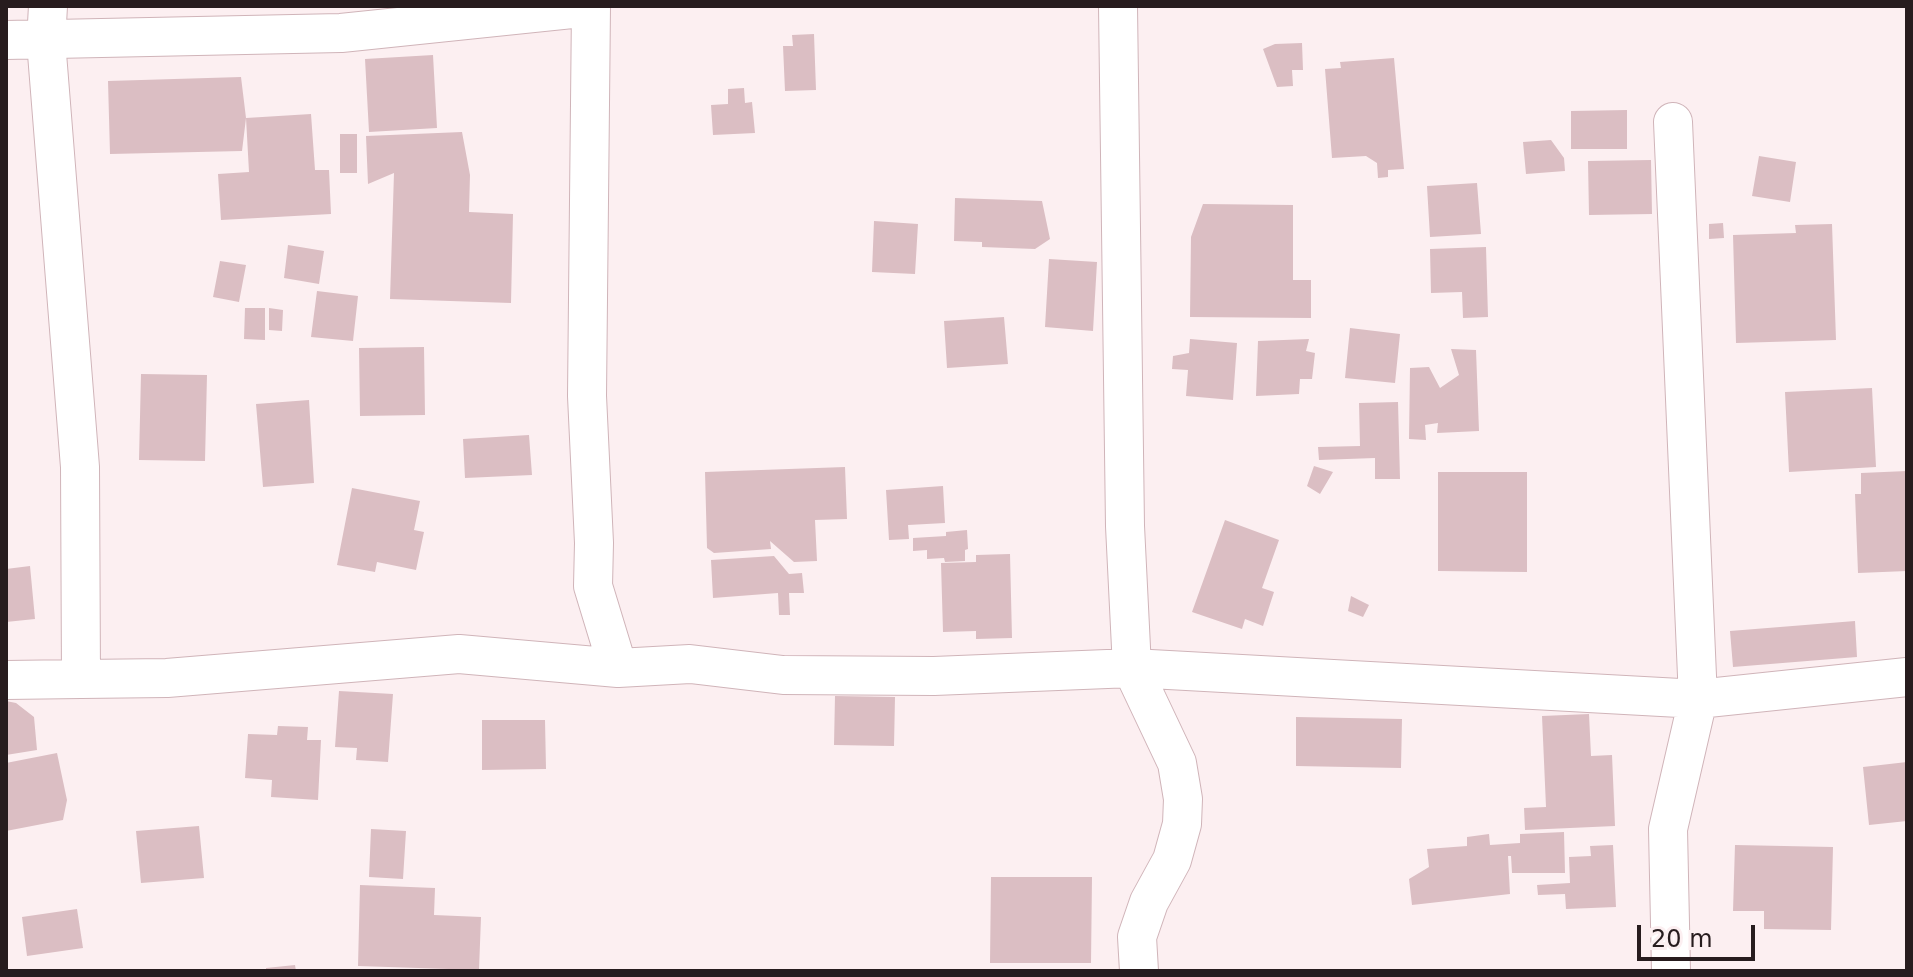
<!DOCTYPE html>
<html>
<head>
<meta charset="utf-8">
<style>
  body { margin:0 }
  #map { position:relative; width:1913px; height:977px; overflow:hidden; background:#fceff1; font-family:"DejaVu Sans",sans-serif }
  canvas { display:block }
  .frame { position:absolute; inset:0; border:8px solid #271c1e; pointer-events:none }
  .scale { position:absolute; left:1637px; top:925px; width:118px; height:36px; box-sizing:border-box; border:4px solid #271c1e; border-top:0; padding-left:10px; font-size:24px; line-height:28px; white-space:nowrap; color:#271c1e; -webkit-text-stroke:6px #fceff1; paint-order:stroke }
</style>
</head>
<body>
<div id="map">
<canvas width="1913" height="977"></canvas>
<div class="frame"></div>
<div class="scale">20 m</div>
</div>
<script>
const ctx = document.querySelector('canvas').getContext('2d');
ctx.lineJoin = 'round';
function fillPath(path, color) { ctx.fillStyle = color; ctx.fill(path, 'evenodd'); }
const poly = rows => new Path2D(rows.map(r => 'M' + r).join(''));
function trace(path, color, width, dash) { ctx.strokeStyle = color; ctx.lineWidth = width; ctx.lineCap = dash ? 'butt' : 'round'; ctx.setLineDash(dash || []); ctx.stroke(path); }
fillPath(poly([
  [814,34,816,90,785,91,783,46,793,46,792,35],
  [1302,43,1303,70,1292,70,1293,86,1277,87,1263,49,1275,44],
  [433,55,437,128,369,132,365,59],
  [1394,58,1404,169,1388,170,1388,177,1378,178,1377,163,1366,156,1332,158,1325,69,1341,68,1340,62],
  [241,77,246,118,311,114,315,170,329,170,331,214,221,220,218,174,249,172,246,118,242,151,110,154,108,81],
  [744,88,745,103,752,102,755,133,713,135,711,105,728,104,728,89],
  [1627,110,1627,149,1571,149,1571,111],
  [462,132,470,175,469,212,513,214,511,303,390,299,394,173,368,184,366,136],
  [340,134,357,134,357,173,340,173],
  [1551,140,1564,158,1565,171,1526,174,1523,142],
  [1759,156,1796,162,1790,202,1752,196],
  [1651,160,1652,214,1589,215,1588,161],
  [1477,183,1481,234,1430,237,1427,186],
  [955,198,1042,201,1050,239,1035,249,982,247,982,242,954,241],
  [1203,204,1293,205,1293,280,1311,280,1311,318,1190,317,1191,237],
  [874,221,918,224,915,274,872,272],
  [1723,223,1724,238,1709,239,1709,224],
  [1832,224,1836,340,1736,343,1733,235,1796,233,1795,225],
  [288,245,324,251,319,284,284,278],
  [1486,247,1488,317,1463,318,1462,292,1431,293,1430,249],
  [1049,259,1097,262,1093,331,1045,327],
  [220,261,246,265,239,302,213,297],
  [317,291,358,296,353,341,311,337],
  [245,308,265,308,265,340,244,339],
  [269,308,283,310,282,331,269,330],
  [1004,317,1008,364,947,368,944,321],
  [1350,328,1400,334,1395,383,1345,378],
  [1190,339,1237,343,1233,400,1186,396,1188,370,1172,369,1173,356,1189,353],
  [1309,339,1306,351,1315,353,1312,379,1300,379,1299,394,1256,396,1258,341],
  [424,347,425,415,360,416,359,348],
  [1451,349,1476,350,1479,431,1437,433,1438,423,1425,425,1426,440,1409,439,1410,368,1429,367,1440,388,1459,375],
  [141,374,207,375,205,461,139,460],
  [1872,388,1876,467,1789,472,1785,392],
  [309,400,314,483,263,487,256,404],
  [1398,402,1400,479,1375,479,1375,458,1319,460,1318,447,1360,446,1359,403],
  [529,435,532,475,465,478,463,439],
  [1314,466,1333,472,1320,494,1307,486],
  [845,467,847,519,815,520,817,561,794,562,770,541,771,549,714,553,707,548,705,472],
  [1907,471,1907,571,1858,573,1855,494,1861,494,1861,473],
  [1438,472,1527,472,1527,572,1438,571],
  [943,486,945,523,908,525,909,539,889,540,886,490],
  [352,488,420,501,414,530,424,532,416,570,377,562,375,572,337,565],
  [1225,520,1279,540,1262,588,1274,592,1263,626,1245,619,1242,629,1192,612],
  [967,530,968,549,965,550,965,561,945,562,944,558,927,559,927,550,913,551,913,538,946,536,946,532],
  [1010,554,1012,638,976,639,976,631,943,632,941,563,976,562,976,555],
  [774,556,789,574,802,573,804,593,789,593,790,615,779,615,778,593,713,598,711,560],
  [30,566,35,619,6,622,6,569],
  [1351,596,1369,605,1363,617,1348,611],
  [1855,621,1857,657,1733,667,1730,631],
  [339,691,393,694,388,762,356,760,357,748,335,747],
  [835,696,895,697,894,746,834,745],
  [6,701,16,703,34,717,37,750,6,755],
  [1589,714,1591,756,1612,755,1615,826,1525,830,1524,808,1546,807,1542,716],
  [1296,717,1402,719,1401,768,1296,766],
  [482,720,545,720,546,769,482,770],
  [278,726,308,727,307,740,321,740,318,800,271,797,272,780,245,778,248,734,277,735],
  [57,753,67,800,63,820,6,831,6,763],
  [1907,762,1907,821,1869,825,1863,767],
  [199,826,204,878,141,883,136,831],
  [371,829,406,831,403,879,369,877],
  [1564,832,1565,873,1512,873,1511,856,1508,856,1510,894,1412,905,1409,879,1429,867,1427,849,1467,846,1467,837,1489,834,1490,845,1520,843,1520,834],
  [1613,845,1616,907,1566,909,1565,894,1538,895,1537,885,1570,883,1569,857,1591,856,1590,846],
  [1735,845,1833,847,1831,930,1764,929,1764,911,1733,911],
  [991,877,1092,877,1091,963,990,963],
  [360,885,435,888,434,915,481,917,479,970,358,966],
  [77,909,83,948,27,956,22,917],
  [295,965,296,971,266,971,266,968]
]), '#dbbec3');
const minor = poly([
  [591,6,587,396,594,543,593,586,618,668,690,664,783,675,934,676,1132,668,1698,699,1907,677],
  [1118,6,1125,526,1132,668,1177,763,1183,799,1182,824,1172,860,1149,902,1137,937,1139,971],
  [6,40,341,33,591,7],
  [81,679,167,678,459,654,618,668],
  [6,680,81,679,80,467,46,41,48,6],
  [1671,971,1668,829,1698,699,1673,122]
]);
trace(minor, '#d0b4b9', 40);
trace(minor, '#fff', 38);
</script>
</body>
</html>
